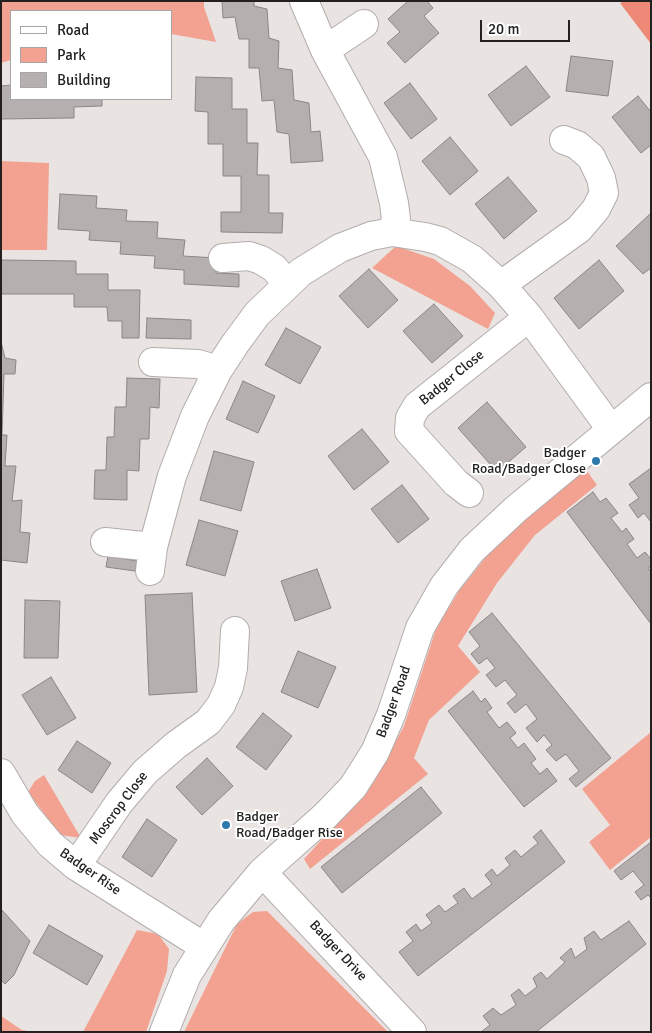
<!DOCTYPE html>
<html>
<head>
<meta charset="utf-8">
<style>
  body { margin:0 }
  #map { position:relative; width:652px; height:1033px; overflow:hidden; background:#e9e4e2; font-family:Signika,sans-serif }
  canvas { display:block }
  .frame { position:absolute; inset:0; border:2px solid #222020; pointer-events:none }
  .legend { position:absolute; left:10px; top:10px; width:162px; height:90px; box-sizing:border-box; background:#fff; border:1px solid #a7a6a6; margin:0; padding:6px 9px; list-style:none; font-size:15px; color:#222020 }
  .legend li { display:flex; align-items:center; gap:10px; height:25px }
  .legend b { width:25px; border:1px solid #a7a6a6 }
  .scale { position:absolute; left:480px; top:20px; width:90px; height:22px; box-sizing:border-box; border:2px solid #222020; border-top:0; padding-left:6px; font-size:15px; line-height:18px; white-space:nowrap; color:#222020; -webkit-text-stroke:4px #fff; paint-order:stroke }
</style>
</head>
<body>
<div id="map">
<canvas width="652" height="1033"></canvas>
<div class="frame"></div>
<ul class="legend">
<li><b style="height:6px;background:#fff"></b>Road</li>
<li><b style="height:14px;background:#f3a191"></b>Park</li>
<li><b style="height:14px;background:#b5b0af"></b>Building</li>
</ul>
<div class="scale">20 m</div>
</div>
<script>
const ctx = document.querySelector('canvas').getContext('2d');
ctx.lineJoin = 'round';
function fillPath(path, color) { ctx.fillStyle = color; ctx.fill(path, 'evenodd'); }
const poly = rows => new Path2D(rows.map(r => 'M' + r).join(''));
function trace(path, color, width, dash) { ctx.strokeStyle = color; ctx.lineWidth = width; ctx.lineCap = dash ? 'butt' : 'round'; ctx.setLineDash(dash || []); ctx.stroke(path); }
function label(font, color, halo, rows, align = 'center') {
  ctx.font = font + ' Signika,sans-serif'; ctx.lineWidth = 4; ctx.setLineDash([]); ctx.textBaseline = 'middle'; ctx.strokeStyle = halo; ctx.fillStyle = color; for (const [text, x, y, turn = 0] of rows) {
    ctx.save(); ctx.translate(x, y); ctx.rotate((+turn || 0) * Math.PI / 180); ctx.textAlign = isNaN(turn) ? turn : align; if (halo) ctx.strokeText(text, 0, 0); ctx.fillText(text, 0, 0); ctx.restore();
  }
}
fillPath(poly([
  [1,1,204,1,204,7,216,42,171,34,171,11,11,11,11,60,1,63],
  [1,161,49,163,47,250,1,250],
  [396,246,434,259,470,286,495,313,488,329,372,268],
  [584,467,597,485,535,535,497,583,458,646,480,672,429,720,414,758,428,774,310,869,304,859,374,782,404,726,436,629,459,591,501,538],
  [651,732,651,837,610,870,589,842,610,825,582,789],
  [44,775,81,838,60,835,28,792,35,781],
  [267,911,388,1032,184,1032,237,924,253,912],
  [137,930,158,934,169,949,167,971,146,1032,83,1032],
  [1,1016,22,1030,34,1032,1,1032]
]), '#f3a191');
fillPath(poly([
  [625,1,651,1,651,44,620,3]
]), '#ed8976');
const building = poly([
  [222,1,254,1,254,6,267,9,269,38,279,41,278,68,292,70,294,100,309,103,311,132,320,131,323,161,291,163,289,134,277,132,274,100,262,101,259,68,249,68,249,39,239,39,235,17,223,18,222,1],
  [408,1,427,1,433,8,424,16,439,33,405,63,387,43,400,32,388,19,408,1],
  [571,56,613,61,608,96,566,91,571,56],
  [526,66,550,97,511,126,488,95,526,66],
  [196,77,232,78,232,109,247,109,247,143,258,143,257,175,269,175,269,213,283,213,282,233,221,232,221,212,241,212,241,176,223,176,223,144,208,144,208,112,195,111,196,77],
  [410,83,437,119,411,139,384,103,410,83],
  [11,85,11,99,102,99,102,106,74,107,74,118,1,119,1,86,11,85],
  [638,96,651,112,651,145,641,153,612,117,638,96],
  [450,137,478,171,450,195,422,161,450,137],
  [508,177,537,211,504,239,475,204,508,177],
  [60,194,97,196,96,208,127,210,126,221,158,222,157,238,185,240,183,256,217,258,216,273,239,274,239,287,184,284,184,270,154,268,155,256,120,254,121,242,89,240,90,231,58,229,60,194],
  [651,213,651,268,643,274,616,246,651,213],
  [1,260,76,261,76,274,108,274,108,290,140,290,139,338,122,338,122,321,108,321,107,307,74,307,74,294,1,294,1,260],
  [599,260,624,291,579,329,554,298,599,260],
  [369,269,398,300,368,328,339,296,369,269],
  [434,304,463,336,432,363,403,331,434,304],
  [147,318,191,320,191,339,146,338,147,318],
  [286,328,321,347,300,384,265,365,286,328],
  [1,342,5,358,16,360,15,374,4,374,2,435,7,435,5,466,16,466,12,501,22,500,20,532,30,533,27,563,1,560,1,342],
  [127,378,160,379,159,408,150,407,149,439,140,439,139,471,127,470,127,500,94,499,95,470,106,470,107,437,114,437,115,407,126,407,127,378],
  [243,381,275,396,258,433,226,419,243,381],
  [487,402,526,447,497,472,458,428,487,402],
  [362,429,389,462,354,490,328,456,362,429],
  [214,451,254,462,241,511,200,500,214,451],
  [651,468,651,522,644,513,638,518,629,505,639,498,629,484,651,468],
  [402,485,429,519,398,543,371,509,402,485],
  [593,492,600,502,606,498,618,513,611,518,622,532,626,528,634,539,627,544,637,558,645,552,651,559,651,566,648,568,651,572,651,624,567,512,593,492],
  [199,520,238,531,225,576,186,565,199,520],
  [108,556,137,561,135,571,106,567,108,556],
  [317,569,331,608,295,621,281,581,317,569],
  [192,593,197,692,149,695,145,595,192,593],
  [25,600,60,601,58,658,24,658,25,600],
  [492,613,611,758,576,787,569,779,579,771,566,754,556,761,546,750,552,745,544,735,537,742,526,728,537,719,526,704,515,713,507,703,517,695,505,680,496,687,486,675,495,668,487,658,479,664,471,654,480,646,469,632,492,613],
  [298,651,336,667,318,708,281,692,298,651],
  [51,677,76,718,47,735,22,695,51,677],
  [473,691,481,702,485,698,492,708,487,712,499,728,507,722,516,733,510,738,518,748,524,743,536,759,531,763,540,774,547,768,557,781,524,807,448,711,473,691],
  [263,713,292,736,266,770,236,747,263,713],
  [77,741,111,763,92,793,58,770,77,741],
  [207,758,233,786,202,815,176,787,207,758],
  [421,787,442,813,342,893,321,867,421,787],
  [147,819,177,840,152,877,122,857,147,819],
  [541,830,565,862,418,976,399,952,413,941,406,932,416,924,421,931,432,923,426,915,439,905,445,912,458,903,453,896,464,888,472,899,492,884,485,875,492,869,497,876,510,865,505,858,515,850,521,857,538,843,533,837,541,830],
  [651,842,651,898,648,895,641,900,635,892,644,885,633,871,621,880,614,871,651,842],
  [1,909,30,941,14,975,5,984,1,980,1,909],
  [629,921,646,944,536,1032,481,1032,490,1025,483,1016,493,1008,501,1015,516,1005,511,995,519,989,525,996,537,987,533,978,541,972,547,979,565,962,560,958,571,948,575,958,587,949,584,938,594,931,601,940,629,921],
  [49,925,103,956,87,985,33,953,49,925]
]);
fillPath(building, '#b5b0af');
trace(building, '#8b8685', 1);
const minor = poly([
  [304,1,325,50,383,157,394,203,396,219,392,232],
  [325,50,364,24],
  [223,258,249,256,261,260,274,268,287,283],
  [501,285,579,229,596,209,604,193,601,178,591,157,577,145,564,140],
  [153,362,198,364,218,370],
  [469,493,456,483,409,431,410,418,417,406,529,317],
  [105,542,153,547],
  [150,571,153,547,172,476,195,416,218,370,235,344,257,314,301,272,340,248,371,236,392,232,425,237,440,241,472,259,501,285,529,317,611,429],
  [1,773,25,814,50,844,76,866,203,946],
  [76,866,119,803,145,772,176,745,208,722,221,705,229,687,233,668,235,631],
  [262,872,412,1032],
  [164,1032,187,975,221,921,262,872,325,816,353,787,375,752,391,715,420,628,444,586,472,550,516,509,651,397]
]);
trace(minor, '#b2adac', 30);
trace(minor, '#fff', 28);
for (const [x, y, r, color] of [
  [596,461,5,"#2d79ac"],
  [226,825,5,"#2d79ac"]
]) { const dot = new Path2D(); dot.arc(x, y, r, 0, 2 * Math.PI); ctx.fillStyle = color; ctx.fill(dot); trace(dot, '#fff', 2); }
label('14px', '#222020', '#fff', [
  ["Badger Close",452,378,-39],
  ["Badger Road",394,702,-70],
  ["Moscrop Close",119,808,-53],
  ["Badger Rise",90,872,35],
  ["Badger Drive",338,951,47]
]);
label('14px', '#222020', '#fff', [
  ["Badger",586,453],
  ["Road/Badger Close",586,469],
  ["Badger",236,817,"left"],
  ["Road/Badger Rise",236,833,"left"]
], 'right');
</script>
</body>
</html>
